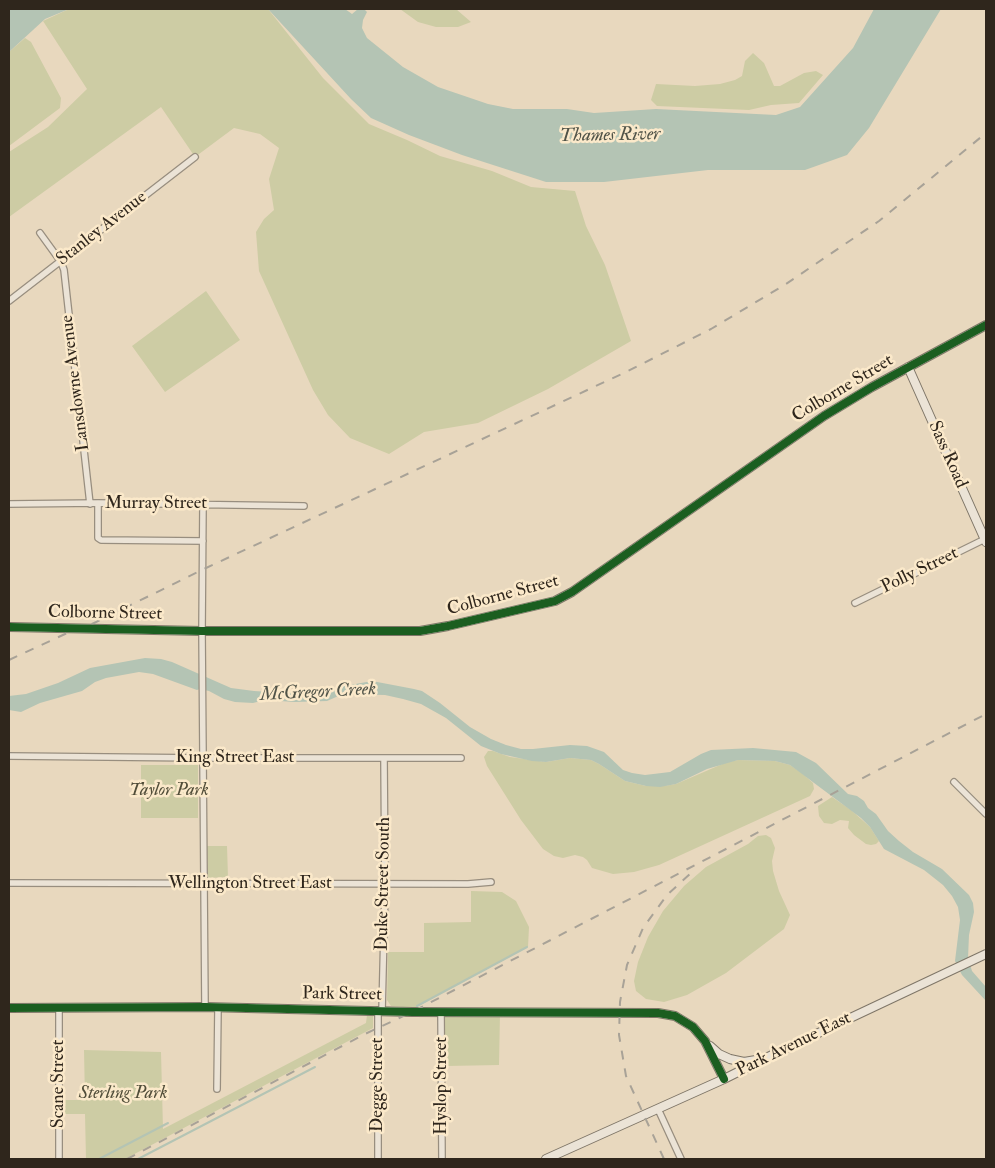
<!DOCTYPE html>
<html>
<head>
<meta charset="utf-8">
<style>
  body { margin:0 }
  #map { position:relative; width:995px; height:1168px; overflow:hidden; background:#e8d8be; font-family:"IM FELL Double Pica",serif }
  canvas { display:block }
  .frame { position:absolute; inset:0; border:10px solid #2f261c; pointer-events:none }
</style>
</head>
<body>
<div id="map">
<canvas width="995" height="1168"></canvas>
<div class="frame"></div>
</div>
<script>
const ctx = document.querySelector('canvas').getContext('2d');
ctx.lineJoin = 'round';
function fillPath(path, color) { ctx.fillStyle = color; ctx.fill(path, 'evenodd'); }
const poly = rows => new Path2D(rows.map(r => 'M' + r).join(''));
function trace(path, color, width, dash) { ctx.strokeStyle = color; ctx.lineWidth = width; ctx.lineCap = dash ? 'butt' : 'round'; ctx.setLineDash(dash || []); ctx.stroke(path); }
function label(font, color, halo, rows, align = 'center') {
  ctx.font = font + ' "IM FELL Double Pica",serif'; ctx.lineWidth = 5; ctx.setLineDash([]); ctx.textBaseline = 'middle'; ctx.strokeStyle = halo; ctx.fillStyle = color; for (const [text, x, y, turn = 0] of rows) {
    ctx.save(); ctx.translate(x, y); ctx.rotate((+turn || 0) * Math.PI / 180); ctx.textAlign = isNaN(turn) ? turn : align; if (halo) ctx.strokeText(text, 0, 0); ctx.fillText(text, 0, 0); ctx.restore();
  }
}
fillPath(poly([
  [69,9,268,9,323,78,369,124,407,140,440,156,492,171,531,187,575,191,586,226,605,265,631,341,548,389,478,423,424,432,389,454,350,438,328,415,313,390,259,271,256,232,264,219,274,210,269,179,279,148,260,134,234,128,195,157,161,107,9,217,9,152,48,127,87,89,43,21],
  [400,9,456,9,471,22,458,27,436,27,418,22],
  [25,38,31,42,61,98,60,108,9,146,9,52],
  [753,53,764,63,774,86,780,86,804,73,816,71,823,75,799,103,771,105,749,110,657,106,651,100,656,84,695,86,720,84,735,80,742,76,745,61],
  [206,291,240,340,165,392,132,346],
  [488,751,493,751,510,757,546,762,570,758,591,760,599,764,625,781,646,786,664,786,676,784,727,762,738,760,775,761,790,765,802,773,813,783,814,789,810,796,659,865,634,872,613,874,592,868,587,860,583,857,575,855,563,858,554,856,543,849,521,820,487,766,484,757],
  [141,765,198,765,198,818,141,818],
  [832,797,851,810,870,827,879,841,876,844,871,845,866,844,854,835,848,828,849,821,840,820,832,824,824,823,819,816,818,806],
  [766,835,771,838,775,848,772,861,773,871,779,891,790,915,784,929,726,973,687,995,664,1002,646,999,636,991,634,981,638,962,648,937,663,911,684,886,706,867,748,844,758,836],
  [207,846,227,846,228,877,208,878],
  [471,891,502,892,516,901,529,927,528,947,415,1008,391,1006,387,1000,388,952,424,952,424,923,471,922],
  [500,1014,499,1065,447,1066,444,1018,447,1015],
  [367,1015,373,1016,373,1028,125,1159,86,1159,85,1114,63,1114,63,1100,85,1100,84,1050,161,1052,163,1129,366,1023]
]), '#cdcca4');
fillPath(poly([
  [9,9,69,9,45,19,9,52],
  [268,9,345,9,352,14,358,9,364,9,367,12,363,20,362,28,367,38,403,67,438,87,488,104,513,109,567,109,594,113,656,109,776,115,800,107,853,48,874,9,941,9,869,128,847,155,805,170,708,170,604,182,546,182,462,155,409,135,371,118,351,99],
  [145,658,161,659,172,662,231,688,254,691,300,694,372,681,414,689,422,691,440,703,470,727,491,739,506,745,521,749,533,749,570,745,587,746,604,752,623,770,632,773,645,775,670,772,701,754,711,750,753,748,796,752,816,763,848,794,857,796,864,801,868,808,876,814,888,831,899,841,913,852,942,869,969,895,973,903,974,912,969,935,968,958,972,971,986,987,986,1001,962,975,955,961,960,920,958,907,952,896,943,885,924,870,884,849,870,827,861,818,790,765,775,761,738,760,707,769,676,784,660,787,646,786,625,781,599,764,591,760,570,758,546,762,532,761,501,754,481,746,446,718,421,704,403,699,385,695,343,694,327,701,295,702,265,700,253,703,235,702,224,699,209,691,200,689,197,690,153,674,139,672,106,678,95,682,82,691,40,703,21,712,9,710,9,696,26,694,58,683,90,668]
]), '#b4c4b4');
trace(poly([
  [417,1006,527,947],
  [99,1159,168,1123],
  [138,1159,315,1067]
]), '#b4c4b4', 2);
const street = poly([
  [40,233,61,262,64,270,90,504],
  [9,301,195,157],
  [98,503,98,538,101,540,203,541],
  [9,504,98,503,304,506],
  [203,504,202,631,205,1007],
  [855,603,985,539],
  [9,756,203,758,461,758],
  [954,782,986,814],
  [9,883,468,884,491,882],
  [382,1011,385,889,384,758],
  [441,1012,442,1159],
  [217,1089,218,1008],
  [658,1109,681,1159],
  [59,1159,59,1008],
  [378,1159,378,1010]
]);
const secondary = poly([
  [908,367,986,542],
  [9,627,202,631,420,631,448,626,555,601,572,592,824,416,872,387,986,325],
  [9,1008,205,1007,412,1012,658,1013,675,1016,693,1027,705,1041,724,1079],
  [710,1046,719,1054,730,1059,744,1062,756,1060],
  [546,1159,724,1079,776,1053,986,954]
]);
trace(street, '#988e7f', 8);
trace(secondary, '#7f7668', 10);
trace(street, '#ebe3d6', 5.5);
trace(secondary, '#ebe3d6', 8);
trace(poly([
  [9,660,78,628,92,624,206,568,628,371,711,329,786,284,879,221,986,133],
  [127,1159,365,1034,412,1012,986,714],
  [664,1159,626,1076,619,1035,620,1002,627,965,643,928,667,895,691,873]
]), '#a8a297', 2, [9, 9]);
trace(poly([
  [9,627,202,631,420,631,448,626,555,601,572,592,824,416,872,387,986,325],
  [9,1008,205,1007,412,1012,658,1013,675,1016,693,1027,705,1041,724,1079]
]), '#1b5e20', 8);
label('18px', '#2f261c', '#fbe9ca', [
  ["Stanley Avenue",102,229,-38],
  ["Lansdowne Avenue",76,383,-97],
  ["Colborne Street",843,389,-31],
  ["Sass Road",947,455,66],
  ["Murray Street",156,504],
  ["Polly Street",920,571,-26],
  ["Colborne Street",503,596,-15],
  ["Colborne Street",105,614,1],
  ["King Street East",235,758],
  ["Wellington Street East",250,884],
  ["Duke Street South",384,884,-89],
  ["Park Street",342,995,1],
  ["Park Avenue East",794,1045,-26],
  ["Scane Street",59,1084,-90],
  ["Degge Street",378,1085,-90],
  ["Hyslop Street",442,1086,-90]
]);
label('italic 18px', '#514d39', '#fbe9ca', [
  ["Taylor Park",169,791],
  ["Sterling Park",123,1094]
]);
label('italic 19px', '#505348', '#fbe9ca', [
  ["Thames River",610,136,-1],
  ["McGregor Creek",318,693,-3]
]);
</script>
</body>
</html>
